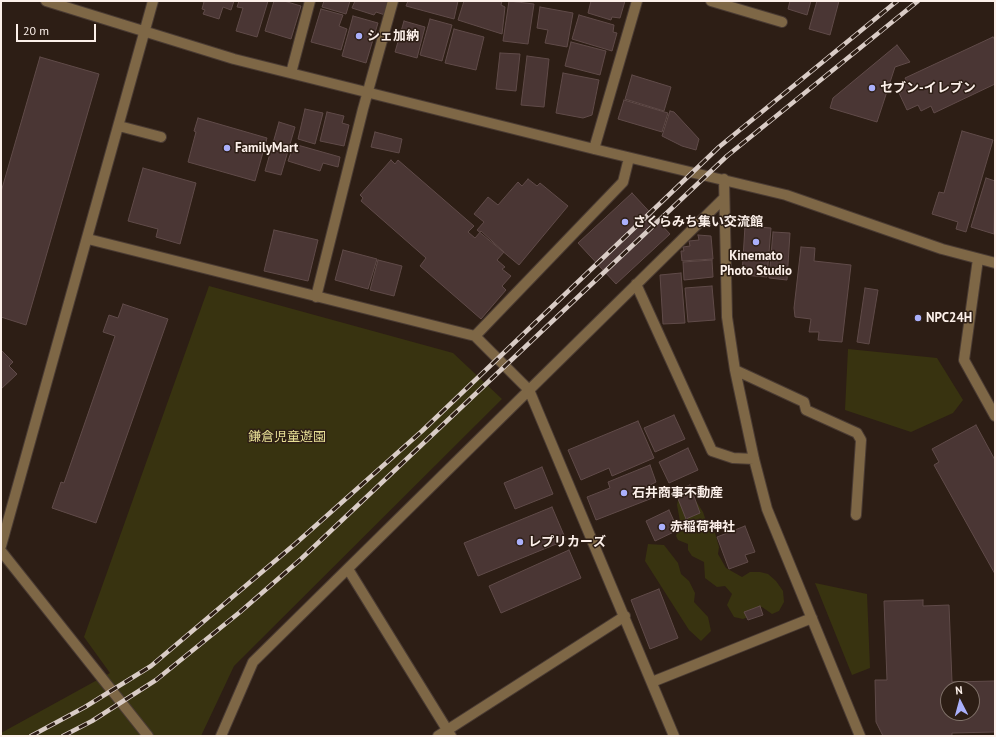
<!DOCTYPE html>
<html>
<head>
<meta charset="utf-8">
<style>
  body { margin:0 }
  #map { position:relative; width:996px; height:737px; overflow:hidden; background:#2d1e15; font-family:"PT Sans",sans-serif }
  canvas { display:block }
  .frame { position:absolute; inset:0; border:2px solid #fcf0ea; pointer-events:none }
  .north { position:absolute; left:940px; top:681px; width:40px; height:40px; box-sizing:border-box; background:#2d1e15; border:1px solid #80726a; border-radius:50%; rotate:354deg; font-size:11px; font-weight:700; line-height:16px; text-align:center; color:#fcf0ea }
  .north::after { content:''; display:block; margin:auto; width:14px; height:18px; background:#aab0fb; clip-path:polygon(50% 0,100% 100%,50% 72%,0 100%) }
  .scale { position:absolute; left:16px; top:24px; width:80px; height:18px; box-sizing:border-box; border:2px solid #fcf0ea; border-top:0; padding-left:5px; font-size:12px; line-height:14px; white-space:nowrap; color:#fcf0ea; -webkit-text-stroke:3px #2d1e15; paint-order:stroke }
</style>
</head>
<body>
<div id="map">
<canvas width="996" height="737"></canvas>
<div class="frame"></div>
<div class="north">N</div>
<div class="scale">20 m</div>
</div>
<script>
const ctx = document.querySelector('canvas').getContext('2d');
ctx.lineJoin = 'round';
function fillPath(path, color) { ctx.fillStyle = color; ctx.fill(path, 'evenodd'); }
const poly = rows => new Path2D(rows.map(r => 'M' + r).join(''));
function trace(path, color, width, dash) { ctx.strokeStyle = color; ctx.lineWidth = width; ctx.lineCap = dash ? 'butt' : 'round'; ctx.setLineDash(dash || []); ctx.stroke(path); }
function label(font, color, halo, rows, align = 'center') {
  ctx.font = font + ' "PT Sans","Noto Sans JP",sans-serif'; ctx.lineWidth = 3; ctx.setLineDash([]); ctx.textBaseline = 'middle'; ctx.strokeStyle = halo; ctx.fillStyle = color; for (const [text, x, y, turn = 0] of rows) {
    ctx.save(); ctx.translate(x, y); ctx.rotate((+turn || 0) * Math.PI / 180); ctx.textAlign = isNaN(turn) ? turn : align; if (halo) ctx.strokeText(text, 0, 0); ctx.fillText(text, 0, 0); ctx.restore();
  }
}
fillPath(poly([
  [209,286,453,353,502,399,234,666,201,736,1,736,1,733,110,673,84,637],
  [848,349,937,358,963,400,953,413,911,432,845,410],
  [684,495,696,501,703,512,708,527,715,533,719,547,718,554,726,568,742,577,750,572,760,572,768,574,776,581,783,591,784,602,779,611,772,614,762,607,756,607,753,615,743,619,734,617,727,605,732,594,725,586,717,587,705,578,704,562,692,556,688,550,688,544,678,540,676,536,680,521,677,505,678,500],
  [648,544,664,545,678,563,681,574,689,581,695,593,694,602,708,617,711,631,701,641,689,630,645,561],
  [815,583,867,594,870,668,852,675]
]), '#383310');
const building = poly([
  [200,1,234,1,231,10,223,7,219,19,203,14,205,10,202,9,204,2,200,1],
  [239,1,268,1,257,37,236,31,243,8,237,7,239,1],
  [274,1,284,1,301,6,291,39,265,31,274,1],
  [324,1,350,1,346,14,322,7,324,1],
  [355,1,390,1,385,15,376,12,374,15,352,8,355,1],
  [408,1,458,1,454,19,406,6,408,1],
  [464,1,502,1,501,5,505,7,502,34,458,20,464,1],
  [509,1,534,4,528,44,503,41,509,1],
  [591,1,625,1,620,18,612,17,611,20,588,13,591,1],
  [790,1,811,1,807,15,788,9,790,1],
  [817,1,839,1,830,35,809,29,817,1],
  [540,7,573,13,567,47,545,43,548,30,537,28,540,7],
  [321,9,343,15,339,26,347,29,341,50,311,42,321,9],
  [579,15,614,25,613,32,617,33,612,51,572,39,579,15],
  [353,16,378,23,366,63,342,56,353,16],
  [430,19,452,25,442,61,420,55,430,19],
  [404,21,425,27,417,58,395,52,404,21],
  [454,29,484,37,476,70,445,63,454,29],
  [993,37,995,40,995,84,934,113,931,106,921,111,918,105,907,110,899,93,902,92,899,86,901,85,900,83,906,80,905,78,993,37],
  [571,42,606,51,600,75,565,66,571,42],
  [897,45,910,62,895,67,877,122,830,108,833,98,897,45],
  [500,53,520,54,516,91,496,89,500,53],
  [527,56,549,59,544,107,521,105,527,56],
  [40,57,99,74,26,325,1,317,1,192,40,57],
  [563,73,599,80,592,115,583,118,556,113,563,73],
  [632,75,671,87,664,111,625,99,632,75],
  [624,100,668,113,662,132,618,119,624,100],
  [305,109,323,113,315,144,298,139,305,109],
  [670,111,674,112,699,139,696,150,682,146,662,136,670,111],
  [327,112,344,116,342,123,349,125,344,146,320,141,327,112],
  [198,118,267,138,255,181,188,162,196,132,194,131,198,118],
  [279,122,295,127,281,175,265,171,279,122],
  [962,131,993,140,966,232,956,229,958,222,932,214,939,192,944,193,962,131],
  [375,132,402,139,399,153,371,147,375,132],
  [294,144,340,157,338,167,323,163,320,171,288,161,294,144],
  [391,160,395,164,398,160,474,226,468,232,475,238,481,231,504,252,497,260,505,267,502,269,511,276,502,286,506,290,481,319,420,266,426,258,361,201,363,198,360,195,391,160],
  [143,168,196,183,180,244,156,237,158,229,128,221,143,168],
  [986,178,995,181,994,234,971,227,986,178],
  [528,179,537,186,540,183,568,206,519,265,477,230,484,222,474,214,488,197,498,205,518,182,522,186,528,179],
  [632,193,670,234,616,284,578,243,632,193],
  [745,226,771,228,767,277,742,275,745,226],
  [274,230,318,240,308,281,264,271,274,230],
  [773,232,790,233,787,280,769,278,773,232],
  [698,235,711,236,713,259,682,261,681,251,684,251,683,247,690,246,689,241,699,240,698,235],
  [801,247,815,248,814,261,851,265,842,342,818,340,819,332,809,332,811,319,795,317,794,308,801,247],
  [343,250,377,259,368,289,335,280,343,250],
  [378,260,402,266,394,296,370,290,378,260],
  [712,260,713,277,684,280,683,262,712,260],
  [681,273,685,323,663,324,660,275,681,273],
  [712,286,715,320,688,322,685,288,712,286],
  [865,288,878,290,869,344,857,342,865,288],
  [123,304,168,319,96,523,52,508,61,482,64,483,115,336,103,332,109,315,118,318,123,304],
  [1,350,13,362,9,366,17,374,1,389,1,350],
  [674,415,685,439,655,452,644,428,674,415],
  [638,421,654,458,612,476,609,468,581,480,568,450,638,421],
  [976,425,995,460,995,574,934,465,939,462,932,449,976,425],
  [688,448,698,470,669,483,659,462,688,448],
  [650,465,656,482,650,485,655,497,596,520,587,497,610,488,608,482,650,465],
  [542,467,553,494,515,509,504,483,542,467],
  [690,485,700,513,686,519,675,491,690,485],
  [552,507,566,540,478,576,464,543,552,507],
  [669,510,678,530,655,541,646,521,669,510],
  [745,526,755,552,745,555,748,562,729,569,717,537,745,526],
  [569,550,581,578,501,613,489,586,569,550],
  [659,589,678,638,650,649,631,600,659,589],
  [923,600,923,606,949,605,952,682,995,681,995,732,952,733,952,736,883,736,876,722,875,680,887,680,884,601,923,600],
  [948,689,972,689,972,713,948,713,948,689],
  [760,606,763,615,748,620,744,612,760,606]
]);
fillPath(building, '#4a3634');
trace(building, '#604b49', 1);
const minor = poly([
  [46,1,234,59,594,149,786,195,942,249,995,263],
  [711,1,782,22],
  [291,73,310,1],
  [119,126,161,137],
  [594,149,637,1],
  [724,179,727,317,735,370,754,459,767,509,860,736],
  [88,239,475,336,529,390,674,736],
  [978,259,964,360,995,416],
  [636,284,712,451,733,458,754,459],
  [316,297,363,109,393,1],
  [475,336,623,182,629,158],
  [735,370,804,402,806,410,857,433,861,440,856,515],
  [1,546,153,1],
  [1,551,148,736],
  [348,569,451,736],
  [652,682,812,618],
  [221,736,253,662,723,199],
  [438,736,625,616]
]);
trace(minor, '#4a3b33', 12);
trace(minor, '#7e6746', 10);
const rail = poly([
  [31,736,85,707,151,666,295,544,422,431,719,147,897,1],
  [63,736,92,721,156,680,240,612,301,559,727,156,918,1]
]);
trace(rail, '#d9ccc6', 4.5);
trace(rail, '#2d1e15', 3, [9]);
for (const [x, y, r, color] of [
  [359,36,4,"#aab0fb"],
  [872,88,4,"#aab0fb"],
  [227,148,4,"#aab0fb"],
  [625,222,4,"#aab0fb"],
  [756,242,4,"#aab0fb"],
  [918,318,4,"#aab0fb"],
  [624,493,4,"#aab0fb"],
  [662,527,4,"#aab0fb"],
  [520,542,4,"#aab0fb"]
]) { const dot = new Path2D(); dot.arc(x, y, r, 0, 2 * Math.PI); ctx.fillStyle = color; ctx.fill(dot); trace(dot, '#2d1e15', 1.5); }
label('bold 13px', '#fcf0ea', '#2d1e15', [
  ["シェ加納",367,36],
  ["セブン-イレブン",880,88],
  ["FamilyMart",235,148],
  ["さくらみち集い交流館",633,222],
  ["Kinemato",756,256,"center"],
  ["Photo Studio",756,271,"center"],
  ["NPC24H",926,318],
  ["石井商事不動産",632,493],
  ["赤稲荷神社",670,527],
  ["レプリカーズ",528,542]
], 'left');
label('13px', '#e7df95', '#2d1e15', [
  ["鎌倉児童遊園",287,437]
]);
</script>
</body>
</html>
